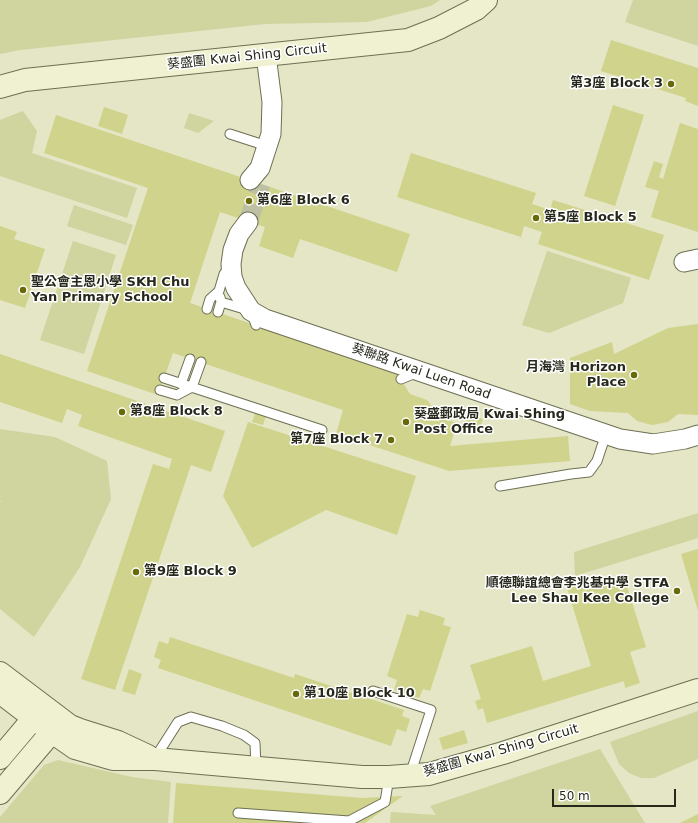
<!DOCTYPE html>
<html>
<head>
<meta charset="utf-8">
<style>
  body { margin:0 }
  #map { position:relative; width:698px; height:823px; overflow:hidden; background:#e4e6c6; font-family:"DejaVu Sans",sans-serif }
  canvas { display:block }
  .scale { position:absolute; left:552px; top:789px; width:124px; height:18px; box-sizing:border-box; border:2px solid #27281c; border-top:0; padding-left:5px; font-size:12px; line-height:14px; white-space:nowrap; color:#27281c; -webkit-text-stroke:3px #fff; paint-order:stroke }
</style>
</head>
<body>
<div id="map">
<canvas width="698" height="823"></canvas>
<div class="scale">50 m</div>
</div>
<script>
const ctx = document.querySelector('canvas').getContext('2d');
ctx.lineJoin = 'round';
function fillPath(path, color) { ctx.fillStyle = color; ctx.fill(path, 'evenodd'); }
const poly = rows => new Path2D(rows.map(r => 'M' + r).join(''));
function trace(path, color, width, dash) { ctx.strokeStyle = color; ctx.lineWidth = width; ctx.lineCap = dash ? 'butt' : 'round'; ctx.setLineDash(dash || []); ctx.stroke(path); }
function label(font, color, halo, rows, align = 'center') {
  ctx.font = font + ' "DejaVu Sans","Noto Sans TC",sans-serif'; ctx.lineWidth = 3; ctx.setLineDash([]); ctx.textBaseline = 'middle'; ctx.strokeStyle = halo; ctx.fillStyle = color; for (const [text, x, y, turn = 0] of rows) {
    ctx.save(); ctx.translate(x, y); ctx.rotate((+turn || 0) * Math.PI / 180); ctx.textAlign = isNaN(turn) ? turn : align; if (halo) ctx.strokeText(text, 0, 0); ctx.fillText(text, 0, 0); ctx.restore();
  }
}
fillPath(poly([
  [0,0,440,0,431,6,367,22,265,24,20,50,0,54],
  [633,0,698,0,698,46,625,22],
  [23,111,37,131,32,153,137,188,127,218,0,176,0,120],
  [189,113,214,121,198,133,184,128],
  [74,205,133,225,126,245,67,226],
  [73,241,116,255,84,354,40,340],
  [547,251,631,278,623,303,549,333,522,325],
  [0,429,55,437,107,461,111,499,80,567,34,637,0,609,0,502,1,502,0,500],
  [698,513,698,538,575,576,574,552],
  [698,711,698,759,654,778,641,778,629,773,619,764,610,742],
  [600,749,645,823,390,823,391,812,436,815,430,806],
  [58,760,132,777,171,782,168,823,0,823,0,817,44,765]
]), '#d0d49f');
fillPath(poly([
  [611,40,698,68,698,106,685,101,686,98,601,71],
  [613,105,644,115,615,206,584,196],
  [104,107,128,115,122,134,98,126],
  [56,115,410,234,397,272,300,239,293,258,259,246,265,227,220,212,190,303,397,373,410,394,427,400,440,417,457,423,450,446,568,436,570,461,449,471,336,434,343,410,173,353,158,395,87,371,148,188,44,153],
  [680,123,698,129,698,232,651,217,659,191,645,187,654,161,663,164,659,177,663,179],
  [411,153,536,193,532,204,550,210,553,200,664,235,649,280,538,244,542,232,524,226,521,237,397,197],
  [0,226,17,232,14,239,45,249,25,308,0,300],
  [698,324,698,415,678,414,668,422,652,425,637,421,628,413,590,411,570,404,570,358,612,342,614,354,668,328],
  [0,354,225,431,211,472,191,465,115,690,81,679,153,464,169,469,172,459,78,426,82,415,67,409,62,423,0,402],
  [255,413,266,416,263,425,252,422],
  [467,413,483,419,478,433,462,428],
  [248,422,416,476,397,535,326,510,252,548,223,496],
  [698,549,698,611,681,554],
  [611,575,613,584,625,580,646,647,630,652,640,683,625,688,624,681,487,723,483,708,478,710,475,701,481,699,470,665,532,646,543,681,591,666,567,588],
  [420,610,445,618,443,625,451,627,430,691,423,689,419,698,394,690,397,680,387,676,407,614,418,617],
  [170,637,294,678,295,674,404,710,402,716,410,719,406,732,397,729,391,746,158,668,161,660,154,657,159,641,168,644],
  [129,669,142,674,135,695,122,691],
  [464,730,468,743,443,750,439,738],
  [176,783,362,798,403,796,365,823,173,823],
  [698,814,698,823,680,823]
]), '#cfd38b');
trace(poly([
  [248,222,261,184]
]), '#bec0a4', 19, [19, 10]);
const lane = poly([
  [230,134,267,146],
  [221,302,251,311,256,325],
  [207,309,210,299,219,291,224,274,228,269],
  [218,312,221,302,220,297],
  [164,378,322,430],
  [401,379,418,372],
  [181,384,190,359],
  [160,390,177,395,192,387,201,362],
  [500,486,571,474,589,472,597,461,606,434],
  [373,691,431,710,410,775],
  [155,758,178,722,191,717,222,726,244,735,255,743,256,768],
  [238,813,349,821,385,802,389,777]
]);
const street = poly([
  [250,180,260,168,271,134,272,102,266,55],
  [248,222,239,234,233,250,231,264,232,277,236,288,251,311,265,319,620,439,653,444,685,439,698,435],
  [684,262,698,259]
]);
const secondary = poly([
  [0,87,25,80,408,40,439,28,476,9,486,0],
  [0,673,70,726,80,730,118,742,148,756],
  [0,692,52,732,75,748,113,759,155,759,362,777,389,777,429,774,503,753,698,690],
  [0,758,43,707],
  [0,793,61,721]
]);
trace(lane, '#6d6f53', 11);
trace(street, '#6d6f53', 21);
trace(secondary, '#6d6f53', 24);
trace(lane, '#fff', 9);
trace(street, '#fff', 19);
trace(secondary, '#eff1d1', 22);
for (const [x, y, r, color] of [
  [671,84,4,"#686a09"],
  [249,201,4,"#686a09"],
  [536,218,4,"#686a09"],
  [23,290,4,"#686a09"],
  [634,375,4,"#686a09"],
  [122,412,4,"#686a09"],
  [406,422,4,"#686a09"],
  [391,440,4,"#686a09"],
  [136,572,4,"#686a09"],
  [677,591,4,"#686a09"],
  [296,694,4,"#686a09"]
]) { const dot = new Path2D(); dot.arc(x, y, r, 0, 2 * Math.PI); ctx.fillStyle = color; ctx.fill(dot); trace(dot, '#fff', 1.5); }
label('13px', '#27281c', '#fff', [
  ["葵盛圍 Kwai Shing Circuit",247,57,-6],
  ["葵聯路 Kwai Luen Road",421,372,19],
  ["葵盛圍 Kwai Shing Circuit",501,751,-16]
]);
label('bold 13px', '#27281c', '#fff', [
  ["第3座 Block 3",663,84,"right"],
  ["第6座 Block 6",257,201],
  ["第5座 Block 5",544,218],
  ["聖公會主恩小學 SKH Chu",31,283],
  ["Yan Primary School",31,298],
  ["月海灣 Horizon",626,368,"right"],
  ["Place",626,383,"right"],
  ["第8座 Block 8",130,412],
  ["葵盛郵政局 Kwai Shing",414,415],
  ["Post Office",414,430],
  ["第7座 Block 7",383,440,"right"],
  ["第9座 Block 9",144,572],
  ["順德聯誼總會李兆基中學 STFA",669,584,"right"],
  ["Lee Shau Kee College",669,599,"right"],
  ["第10座 Block 10",304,694]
], 'left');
</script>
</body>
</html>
